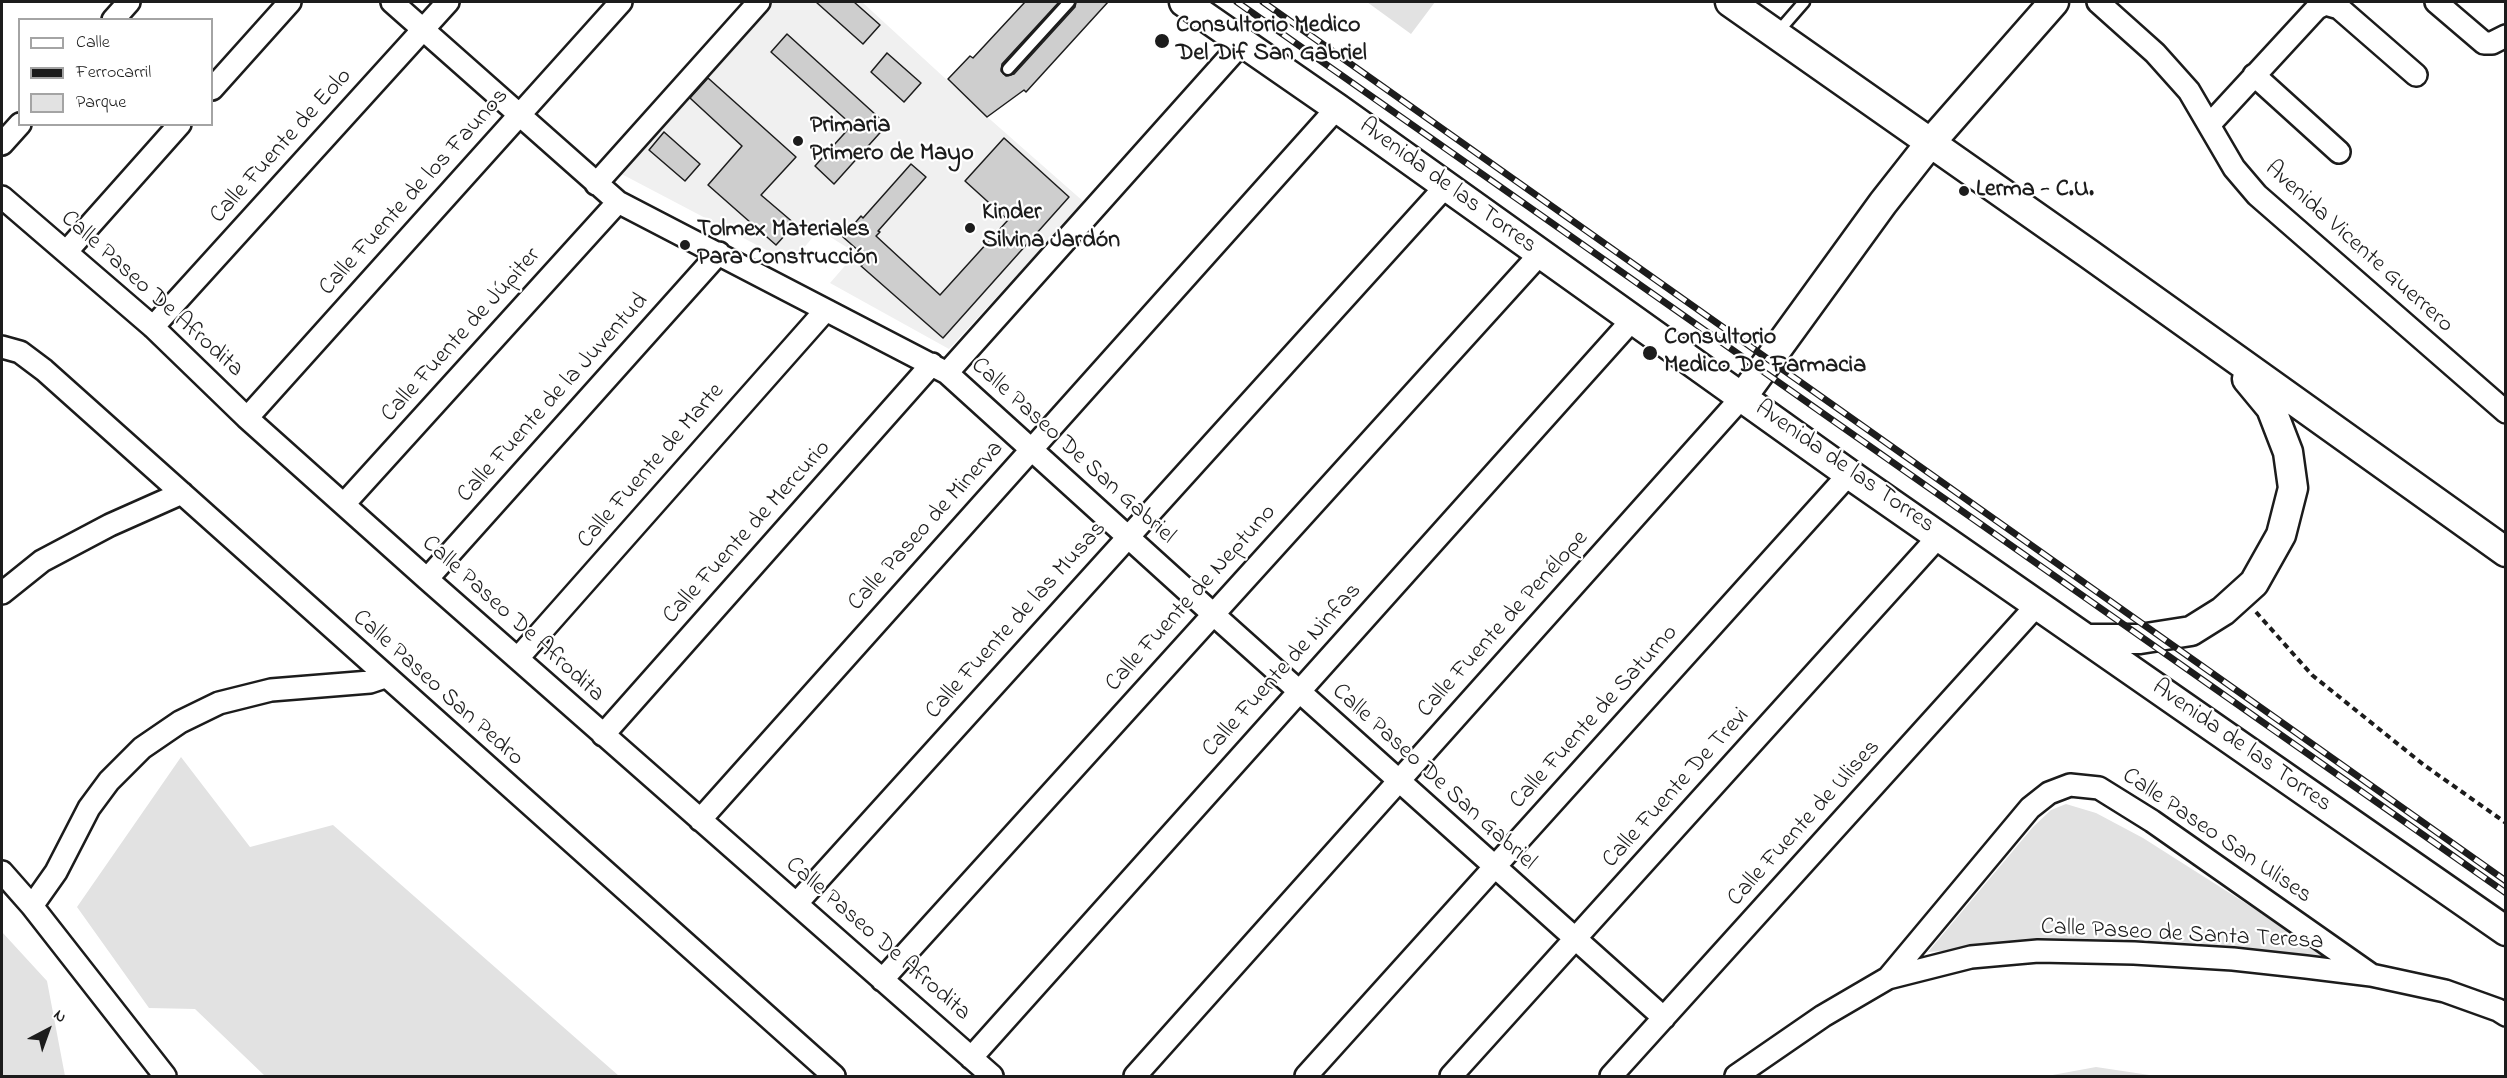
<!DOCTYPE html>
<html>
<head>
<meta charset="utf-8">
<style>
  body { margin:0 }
  #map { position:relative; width:2507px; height:1078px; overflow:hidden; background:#fff; font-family:"Indie Flower",sans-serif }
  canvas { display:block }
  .frame { position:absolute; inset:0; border:3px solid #1c1c1c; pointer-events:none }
  .legend { position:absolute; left:18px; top:18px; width:195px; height:108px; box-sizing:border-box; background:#fff; border:2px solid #a4a4a4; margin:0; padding:8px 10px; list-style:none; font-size:18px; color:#1c1c1c }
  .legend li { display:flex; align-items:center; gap:12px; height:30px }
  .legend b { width:30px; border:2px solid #a4a4a4 }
  .north { position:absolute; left:18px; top:1000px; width:60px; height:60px; -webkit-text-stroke:4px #fff; paint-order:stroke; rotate:41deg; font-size:16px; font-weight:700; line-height:24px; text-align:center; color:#1c1c1c }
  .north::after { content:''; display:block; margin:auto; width:21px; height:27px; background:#1c1c1c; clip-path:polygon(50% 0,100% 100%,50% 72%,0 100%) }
</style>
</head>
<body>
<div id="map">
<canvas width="2507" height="1078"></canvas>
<div class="frame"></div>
<ul class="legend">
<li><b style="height:8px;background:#fff"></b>Calle</li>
<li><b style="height:8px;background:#1c1c1c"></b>Ferrocarril</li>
<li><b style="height:16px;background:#e2e2e2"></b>Parque</li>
</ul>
<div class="north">N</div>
</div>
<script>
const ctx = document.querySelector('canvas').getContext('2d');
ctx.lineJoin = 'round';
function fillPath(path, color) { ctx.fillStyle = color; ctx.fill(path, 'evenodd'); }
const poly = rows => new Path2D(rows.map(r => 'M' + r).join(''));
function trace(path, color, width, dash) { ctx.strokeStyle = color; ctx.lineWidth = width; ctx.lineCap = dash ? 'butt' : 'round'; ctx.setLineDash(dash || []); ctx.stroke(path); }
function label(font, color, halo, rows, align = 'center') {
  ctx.font = font + ' "Indie Flower",sans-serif'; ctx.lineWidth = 4.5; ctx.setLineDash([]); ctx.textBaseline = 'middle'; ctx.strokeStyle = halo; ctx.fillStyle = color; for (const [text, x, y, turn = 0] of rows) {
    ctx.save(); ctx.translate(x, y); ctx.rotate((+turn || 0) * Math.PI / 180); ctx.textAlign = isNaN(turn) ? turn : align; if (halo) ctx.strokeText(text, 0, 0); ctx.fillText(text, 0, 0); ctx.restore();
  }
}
fillPath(poly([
  [763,2,862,2,984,114,1084,202,949,349,830,283,856,253,819,230,791,263,612,169]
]), '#f0f0f0');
fillPath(poly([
  [1367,2,1435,2,1411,34],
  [181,757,250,847,333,825,619,1076,265,1076,195,1009,149,1008,77,907],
  [2066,804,2096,813,2143,838,2332,958,2032,945,1928,952,2033,827,2051,810],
  [2,932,47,981,65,1076,2,1076],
  [2096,1067,2156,1076,2047,1076]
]), '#e2e2e2');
const building = poly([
  [816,2,854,2,880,25,863,44,816,2],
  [1025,2,1059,2,1002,64,1001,71,1006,76,1014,74,1075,7,1076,2,1108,2,1026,92,1024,90,987,117,948,79,970,56,973,58,1025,2],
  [787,34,887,125,834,184,815,166,852,125,771,52,787,34],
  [887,53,921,83,904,102,871,72,887,53],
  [708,78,796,157,761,195,795,224,776,245,708,185,742,146,690,98,708,78],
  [664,132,700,164,685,181,649,150,664,132],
  [1004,138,1069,197,943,338,861,266,868,259,843,237,861,216,863,218,911,164,926,177,878,231,880,232,876,236,940,295,1008,220,965,181,1004,138]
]);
fillPath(building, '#cecece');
trace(building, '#1c1c1c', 1.5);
const lane = poly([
  [1777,33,1804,2],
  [1008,69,1069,2]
]);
const street = poly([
  [392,2,618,202,947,373,1213,614,1664,1018],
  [2098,2,2155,53,2189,91,2234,168,2257,195,2506,412],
  [2436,2,2484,43,2492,43,2506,36],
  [113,20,129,2],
  [2254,75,2339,152],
  [212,89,290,2],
  [2210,124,2317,8,2325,4,2339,8,2416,75],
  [2,144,20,124],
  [596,184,759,2],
  [2,197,153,327,247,418,427,579,992,1076],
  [67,251,180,124],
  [153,327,448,2],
  [2,347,20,352,44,370,834,1076],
  [947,373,1242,43],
  [247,418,621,2],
  [344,504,618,202],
  [427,579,719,253],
  [2,593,42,561,110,525,182,493],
  [518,658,825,311],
  [603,735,932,364],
  [700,820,1337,108],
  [2,872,32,906,165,1076],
  [797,903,1445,187],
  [32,906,56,872,89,808,109,781,142,748,180,722,219,703,271,690,370,682,385,677],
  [1888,978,2030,808,2049,793,2070,785,2099,788,2152,821,2370,974],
  [882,980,1540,254],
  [971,1058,1633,319],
  [1135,1076,1743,396],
  [1306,1076,1849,474],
  [1451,1076,1940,535],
  [1611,1076,2037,605],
  [1736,1076,1823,1016,1888,978,1971,957,2038,951,2134,953,2233,959,2306,967,2371,975,2445,991,2498,1010,2506,1015]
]);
const secondary = poly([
  [1184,2,1337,108,1849,474,2506,931],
  [1730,2,2089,254,2506,552],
  [1743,396,1883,203,1931,142,2054,2],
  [2087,639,2140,639,2191,631,2223,611,2254,583,2281,535,2293,488,2288,452,2271,408,2247,379]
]);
trace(lane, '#1c1c1c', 15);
trace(street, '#1c1c1c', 26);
trace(secondary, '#1c1c1c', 33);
trace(poly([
  [2256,612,2312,675,2424,765,2506,823]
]), '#1c1c1c', 4, [6, 4.5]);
trace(lane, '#fff', 10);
trace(street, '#fff', 21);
trace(secondary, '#fff', 28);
const rail = poly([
  [1237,2,2506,893],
  [1263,2,2506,881]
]);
trace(rail, '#1c1c1c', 7);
trace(rail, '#fff', 4.5, [14]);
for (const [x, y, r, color] of [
  [1162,41,8,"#1c1c1c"],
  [798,141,6,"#1c1c1c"],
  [1964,191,6,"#1c1c1c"],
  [970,228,6,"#1c1c1c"],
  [685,245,6,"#1c1c1c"],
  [1650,353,8,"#1c1c1c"]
]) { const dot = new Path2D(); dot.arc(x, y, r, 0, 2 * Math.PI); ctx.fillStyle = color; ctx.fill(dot); trace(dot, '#fff', 2); }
label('bold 24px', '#1c1c1c', '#fff', [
  ["Consultorio Medico",1176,27],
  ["Del Dif San Gabriel",1176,55],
  ["Primaria",810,127],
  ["Primero de Mayo",810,155],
  ["Lerma - C.U.",1976,191],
  ["Kinder",982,214],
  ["Silvina Jardón",982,242],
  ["Tolmex Materiales",697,231],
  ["Para Construcción",697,259],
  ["Consultorio",1664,339],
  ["Medico De Farmacia",1664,367]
], 'left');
label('24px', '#1c1c1c', '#fff', [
  ["Calle Fuente de Eolo",282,147,-48],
  ["Avenida de las Torres",1447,187,36],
  ["Calle Fuente de los Faunos",415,193,-48],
  ["Avenida Vicente Guerrero",2358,248,42],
  ["Calle Paseo De Afrodita",151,295,42],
  ["Calle Fuente de Júpiter",462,336,-48],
  ["Calle Fuente de la Juventud",554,399,-48],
  ["Calle Paseo De San Gabriel",1072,452,42],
  ["Calle Fuente de Marte",652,467,-49],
  ["Avenida de las Torres",1844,468,35],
  ["Calle Paseo de Minerva",927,527,-48],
  ["Calle Fuente de Mercurio",748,533,-48],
  ["Calle Fuente de Neptuno",1192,599,-48],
  ["Calle Paseo De Afrodita",512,620,42],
  ["Calle Fuente de las Musas",1017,621,-48],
  ["Calle Fuente de Penélope",1504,625,-48],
  ["Calle Fuente de Ninfas",1283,671,-48],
  ["Calle Paseo San Pedro",437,689,42],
  ["Calle Fuente de Saturno",1595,718,-48],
  ["Avenida de las Torres",2241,747,35],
  ["Calle Paseo De San Gabriel",1433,778,42],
  ["Calle Fuente De Trevi",1677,789,-48],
  ["Calle Fuente de Ulises",1805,824,-48],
  ["Calle Paseo San Ulises",2216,837,34],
  ["Calle Paseo de Santa Teresa",2182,936,3],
  ["Calle Paseo De Afrodita",877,940,41]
]);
</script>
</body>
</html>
